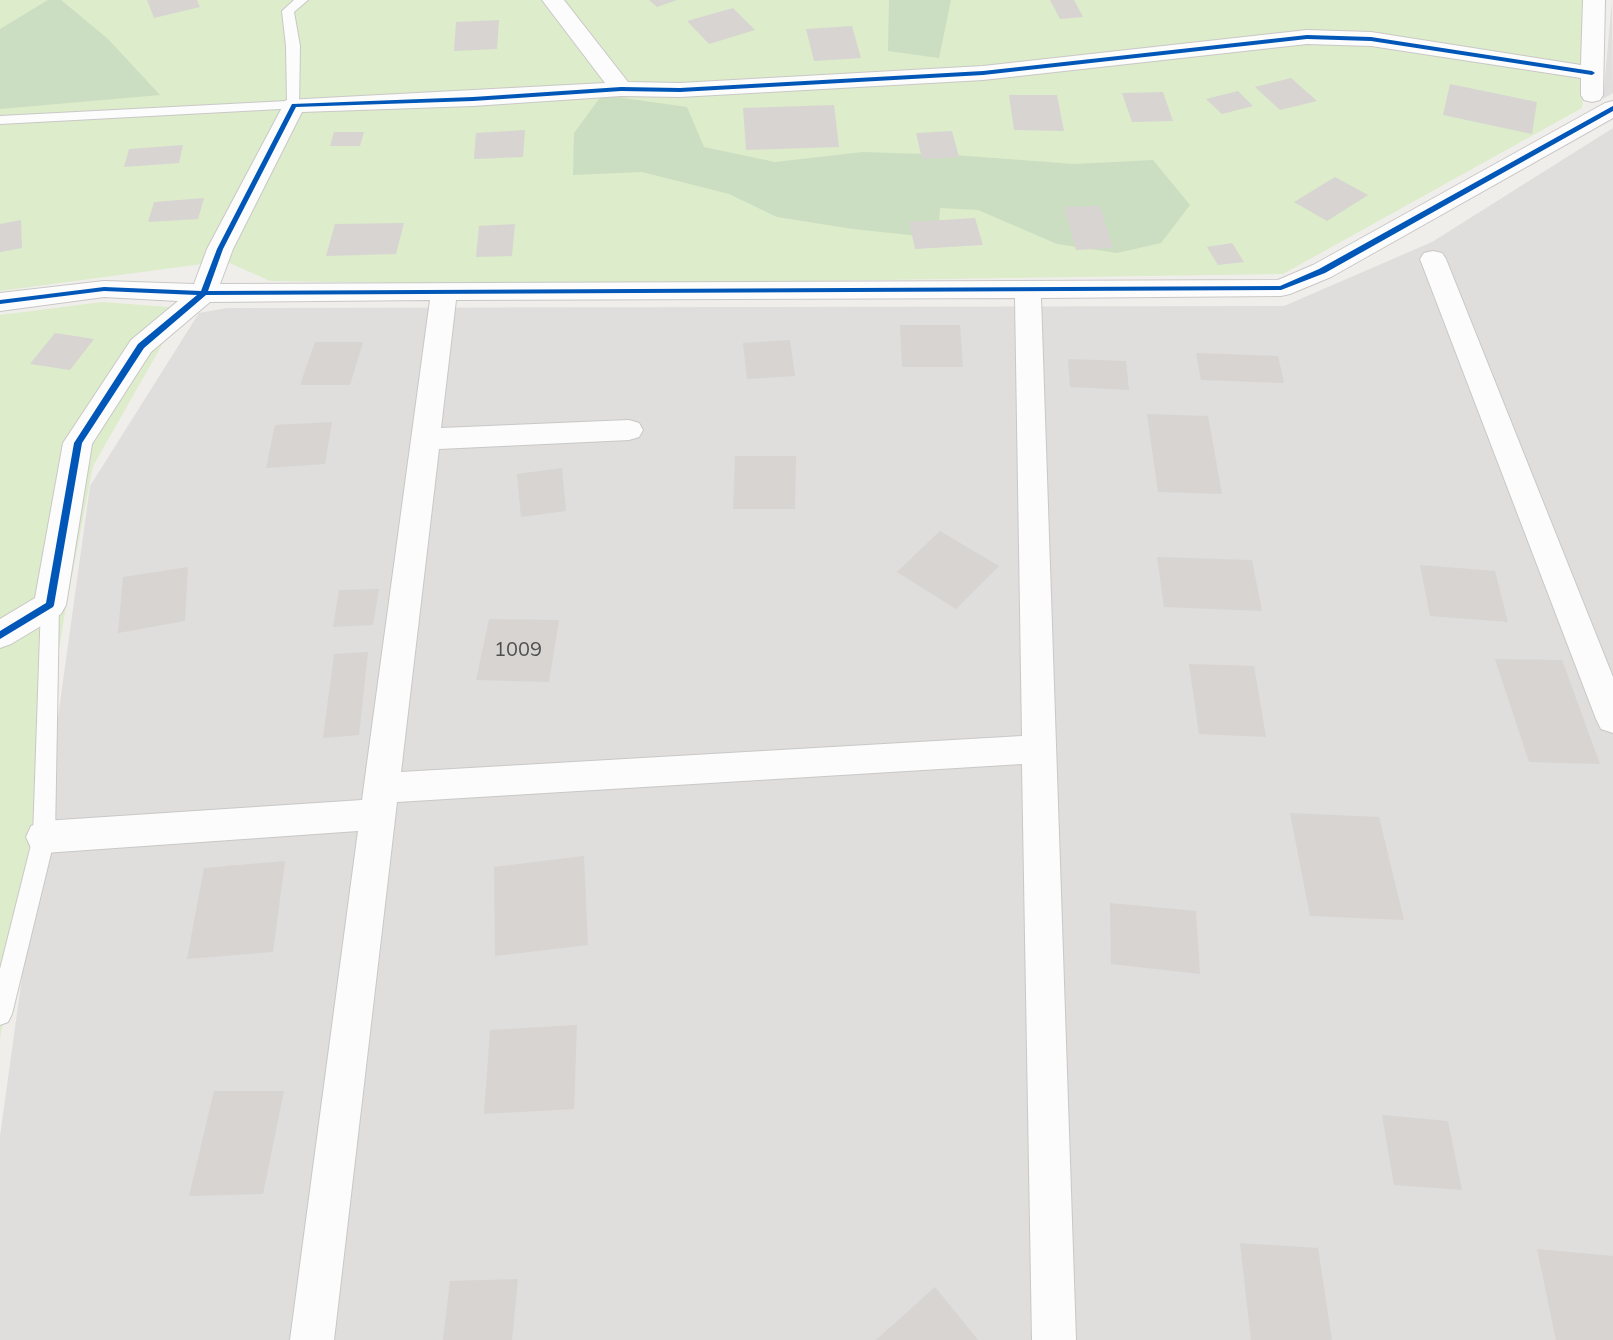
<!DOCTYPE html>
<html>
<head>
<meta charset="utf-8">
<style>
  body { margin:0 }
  canvas { display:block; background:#f0eeeb }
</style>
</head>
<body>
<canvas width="1613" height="1340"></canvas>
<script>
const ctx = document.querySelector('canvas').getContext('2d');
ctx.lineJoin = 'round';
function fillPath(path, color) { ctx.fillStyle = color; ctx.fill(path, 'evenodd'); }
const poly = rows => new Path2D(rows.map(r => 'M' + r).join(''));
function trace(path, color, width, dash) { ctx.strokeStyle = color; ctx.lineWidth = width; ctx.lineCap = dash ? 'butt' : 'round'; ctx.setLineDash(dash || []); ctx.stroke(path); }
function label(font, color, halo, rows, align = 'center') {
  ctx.font = font + ' Mulish,sans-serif'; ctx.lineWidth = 4.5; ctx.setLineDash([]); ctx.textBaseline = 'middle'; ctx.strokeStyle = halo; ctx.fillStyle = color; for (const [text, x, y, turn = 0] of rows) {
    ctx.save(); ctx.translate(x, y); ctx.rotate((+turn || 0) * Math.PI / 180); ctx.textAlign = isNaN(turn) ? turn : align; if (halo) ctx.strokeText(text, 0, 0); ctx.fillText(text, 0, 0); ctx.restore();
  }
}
fillPath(poly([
  [1612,0,1613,93,1603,99],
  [1613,128,1613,1340,0,1340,0,1136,90,486,199,313,227,308,1284,306,1432,242]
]), '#dfdedc');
fillPath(poly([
  [0,0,1590,0,1591,41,1582,108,1283,274,543,285,270,281,225,261,0,291],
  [102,302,183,308,93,466,64,618,0,1040,0,315]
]), '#ddeccb');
fillPath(poly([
  [48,0,61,0,108,39,160,95,0,109,0,29],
  [889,0,951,0,939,58,888,51],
  [602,95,687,107,704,147,775,162,863,152,954,155,1074,164,1153,160,1190,205,1161,243,1117,253,1057,244,978,210,940,208,938,238,853,229,777,217,729,194,642,172,573,175,574,133]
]), '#cbdec1');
fillPath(poly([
  [147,0,197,0,200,7,154,18],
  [649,0,677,0,657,7],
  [1050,0,1074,0,1083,17,1060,19],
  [733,8,755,30,709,44,687,21],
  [499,20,497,49,454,51,456,22],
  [852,26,861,58,814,61,806,29],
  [1291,78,1317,101,1280,110,1255,87],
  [1450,84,1537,102,1532,134,1443,115],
  [1238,91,1253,106,1222,114,1206,99],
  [1163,92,1173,121,1132,122,1122,93],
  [1009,95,1057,95,1064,131,1014,130],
  [834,105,839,147,746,150,743,108],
  [525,130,523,157,474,159,476,133],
  [952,131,959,157,922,159,916,133],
  [334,132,364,132,360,146,330,146],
  [183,145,179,163,124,167,129,149],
  [1335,177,1368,195,1327,221,1294,202],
  [204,198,198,219,148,222,154,202],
  [1100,206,1113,248,1076,250,1064,207],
  [975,218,983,245,915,249,909,222],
  [21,220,22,248,0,252,0,224],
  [404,223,396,254,326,256,335,224],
  [515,224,512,256,476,257,479,226],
  [1232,243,1244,262,1218,265,1207,247],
  [900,325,960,325,963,367,902,367],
  [55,333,94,339,70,370,30,364],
  [790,340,795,376,747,379,743,343],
  [315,342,363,342,350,385,300,385],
  [1196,353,1278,356,1284,383,1201,380],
  [1068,359,1126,361,1129,390,1070,387],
  [1147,414,1208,416,1222,494,1158,492],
  [332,422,325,464,266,468,275,425],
  [735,456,796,456,795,509,733,509],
  [562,468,566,511,521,517,517,474],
  [940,531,999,566,956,609,897,572],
  [1157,557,1252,560,1262,611,1164,607],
  [1420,565,1495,571,1508,622,1430,616],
  [188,567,185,621,118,633,123,577],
  [379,589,373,625,333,627,339,590],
  [489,619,559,620,549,682,476,680],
  [368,652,359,735,323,738,334,654],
  [1495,659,1562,660,1600,764,1529,762],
  [1189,664,1254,666,1266,737,1199,734],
  [1290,813,1379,817,1404,920,1310,916],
  [584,856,588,945,495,956,494,867],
  [285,861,273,952,187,959,204,868],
  [1110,903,1196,911,1200,974,1111,964],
  [577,1025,574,1109,484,1114,490,1030],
  [214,1091,284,1091,263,1194,189,1196],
  [1382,1115,1448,1121,1462,1190,1394,1185],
  [1240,1243,1318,1248,1332,1340,1251,1340],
  [1537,1249,1613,1256,1613,1340,1556,1340],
  [518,1279,512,1340,443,1340,450,1281],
  [935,1287,978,1340,876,1340]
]), '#d7d4d2');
const service = poly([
  [294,0,308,0,294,12,300,46,299,108,0,124,0,116,287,101,286,46,282,11,294,0],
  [50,598,57,600,59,605,55,837,12,1014,8,1022,0,1025,0,969,33,837,41,605,43,600,50,598]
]);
const minor = poly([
  [542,0,564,0,628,82,680,83,983,66,1307,30,1371,32,1581,65,1583,0,1605,0,1603,95,1600,100,1592,102,1584,100,1581,95,1581,78,1371,46,1307,44,983,80,680,97,621,96,473,106,302,112,233,249,220,284,1278,280,1313,265,1605,103,1613,101,1613,118,1331,277,1290,294,1281,296,1041,298,1076,1340,1032,1340,1022,764,397,802,334,1340,290,1340,358,831,44,853,31,848,26,837,31,826,44,821,362,800,430,300,210,302,151,352,92,444,66,605,61,614,11,644,0,648,0,619,35,598,63,443,131,340,178,301,104,297,0,311,0,293,104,281,194,284,207,249,286,100,605,83,542,0],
  [1015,298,1022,736,401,772,439,449,629,440,639,437,643,430,639,423,629,420,441,428,456,300,1015,298],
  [1433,251,1442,253,1446,259,1613,677,1613,733,1601,729,1596,719,1420,259,1424,253,1433,251]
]);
trace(service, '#c9c8c7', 2);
trace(minor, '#c9c8c7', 2);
fillPath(service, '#fdfcfc');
fillPath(minor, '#fdfcfc');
fillPath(poly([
  [1307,35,1371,37,1592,71,1595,73,1592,75,1371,41,1307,39,983,75,680,92,621,91,473,101,296,107,223,249,208,291,1280,286,1319,269,1611,107,1613,106,1613,111,1325,273,1281,290,206,295,144,348,82,443,54,605,53,607,0,639,0,631,46,603,74,443,138,344,197,295,104,291,0,304,0,300,104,287,201,291,217,249,292,104,473,97,621,87,680,88,983,71,1307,35]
]), '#0057b8');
label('20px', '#4f4e4e', null, [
  ["1009",518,650]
]);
</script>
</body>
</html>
